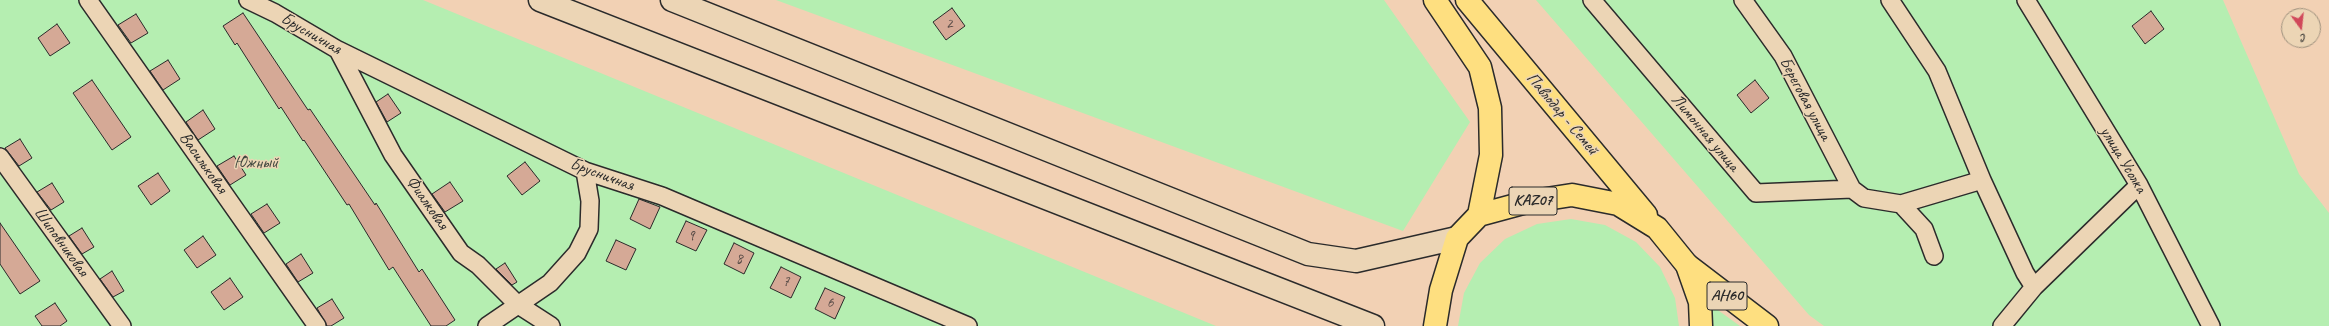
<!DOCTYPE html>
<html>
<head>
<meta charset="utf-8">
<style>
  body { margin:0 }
  #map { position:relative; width:2329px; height:326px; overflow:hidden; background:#f2d1b4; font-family:Caveat,sans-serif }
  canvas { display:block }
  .north { position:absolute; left:2281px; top:8px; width:40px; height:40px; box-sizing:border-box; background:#ecd5b5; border:1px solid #9f917e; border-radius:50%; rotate:165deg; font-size:11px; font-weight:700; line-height:16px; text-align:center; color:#2b2b2b }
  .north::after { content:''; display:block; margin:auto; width:14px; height:18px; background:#d1495b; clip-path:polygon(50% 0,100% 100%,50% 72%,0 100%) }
</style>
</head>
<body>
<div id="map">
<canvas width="2329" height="326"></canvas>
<div class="north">С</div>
</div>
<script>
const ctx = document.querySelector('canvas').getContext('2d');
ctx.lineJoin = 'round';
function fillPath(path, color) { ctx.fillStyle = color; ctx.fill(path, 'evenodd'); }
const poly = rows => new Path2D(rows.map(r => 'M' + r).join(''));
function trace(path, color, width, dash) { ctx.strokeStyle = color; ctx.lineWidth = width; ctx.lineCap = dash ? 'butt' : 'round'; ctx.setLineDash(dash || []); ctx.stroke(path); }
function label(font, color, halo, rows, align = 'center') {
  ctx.font = font + ' Caveat,sans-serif'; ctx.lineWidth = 3; ctx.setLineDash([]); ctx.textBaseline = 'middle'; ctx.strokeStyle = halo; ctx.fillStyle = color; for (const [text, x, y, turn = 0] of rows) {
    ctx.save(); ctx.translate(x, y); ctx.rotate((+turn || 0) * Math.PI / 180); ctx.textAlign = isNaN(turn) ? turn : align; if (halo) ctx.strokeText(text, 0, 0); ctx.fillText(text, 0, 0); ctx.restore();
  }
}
fillPath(poly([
  [0,0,423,0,1216,326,0,326],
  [776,0,1384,0,1470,122,1403,231],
  [1536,0,2223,0,2299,174,2329,213,2329,326,1824,326,1809,315],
  [1571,219,1605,225,1636,242,1660,267,1675,298,1679,326,1458,326,1464,293,1480,263,1505,239,1537,224],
  [1708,303,1740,326,1708,326]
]), '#b5eeb1');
const building = poly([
  [952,8,965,26,946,40,933,22,952,8],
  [2151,11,2164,29,2145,44,2132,26,2151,11],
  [243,13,308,110,310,109,375,205,376,203,419,272,422,269,455,320,446,326,431,326,393,267,389,270,349,204,347,205,304,140,303,141,281,107,279,109,237,43,235,45,223,26,243,13],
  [136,14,148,33,131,43,118,25,136,14],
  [57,24,70,43,50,56,38,38,57,24],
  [168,60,180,79,163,90,150,71,168,60],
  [92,80,131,137,112,150,73,93,92,80],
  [1755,80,1769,98,1751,113,1737,95,1755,80],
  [388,94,401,113,387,122,376,102,388,94],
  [203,110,215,129,198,140,186,122,203,110],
  [20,139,32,158,19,166,5,148,20,139],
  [234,156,246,175,230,185,217,166,234,156],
  [525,162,540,181,522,195,507,176,525,162],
  [158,173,170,191,151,205,138,186,158,173],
  [450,182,463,201,445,212,432,194,450,182],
  [52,183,64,202,51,210,37,192,52,183],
  [639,199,660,207,650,229,630,219,639,199],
  [267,204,280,223,264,233,251,214,267,204],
  [686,221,707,230,696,251,676,242,686,221],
  [0,223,40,281,20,294,0,264,0,223],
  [82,228,94,247,82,254,69,236,82,228],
  [203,236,216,255,197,268,184,250,203,236],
  [616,240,636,249,626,270,606,261,616,240],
  [734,243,754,253,744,274,724,264,734,243],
  [301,254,313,273,298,282,286,264,301,254],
  [505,263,517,282,512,285,496,269,505,263],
  [781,267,801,277,791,298,770,288,781,267],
  [112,271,124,291,113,297,100,279,112,271],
  [230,278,243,297,224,310,211,292,230,278],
  [825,288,845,297,835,319,815,309,825,288],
  [332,299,344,318,331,326,327,326,317,308,332,299],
  [55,303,67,321,60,326,42,326,35,316,55,303]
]);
fillPath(building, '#d5a996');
trace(building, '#2b2b2b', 1);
const minor = poly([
  [88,0,317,326],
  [248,0,275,13,338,50,585,171,662,196,968,326],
  [1592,0,1756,193,1852,189],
  [1743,0,1783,56,1852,189,1864,198,1901,204,1982,180,2025,273,2034,287,2139,185],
  [1890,0,1937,71,1982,180],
  [2026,0,2139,185,2211,326],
  [338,50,393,155,461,253,478,265,517,304,551,326],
  [0,157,122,326],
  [1901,204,1924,229,1934,256],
  [487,326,550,283,577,253,589,229,590,201,585,171],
  [2002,326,2034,287]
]);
const secondary = poly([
  [540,0,1373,326],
  [672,0,1308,254,1356,261,1457,238]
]);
const primary = poly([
  [1687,265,1767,326]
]);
const trunk = poly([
  [1435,0,1480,67,1490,108,1491,155,1479,215],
  [1467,0,1646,215],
  [1435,326,1441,290,1457,238,1479,215,1527,202,1572,195,1618,204,1657,228,1687,265,1700,302,1701,326]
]);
trace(minor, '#2b2b2b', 20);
trace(secondary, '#2b2b2b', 25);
trace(primary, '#2b2b2b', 25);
trace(trunk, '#2b2b2b', 25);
trace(minor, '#ecd5b5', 17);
trace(secondary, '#ecd5b5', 22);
trace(primary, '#fedf80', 22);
trace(trunk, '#fedf80', 22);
label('15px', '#564a46', null, [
  ["2",949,24],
  ["9",691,236],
  ["8",739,259],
  ["7",786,282],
  ["6",830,303]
]);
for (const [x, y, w] of [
  [1533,201,48],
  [1727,296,40]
]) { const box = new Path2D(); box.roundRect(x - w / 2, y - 14, w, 28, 3); ctx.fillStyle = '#ecd5b5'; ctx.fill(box); trace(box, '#2b2b2b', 1); }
label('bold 16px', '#2b2b2b', null, [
  ["KAZ07",1533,201],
  ["АН60",1727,296]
]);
label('17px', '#2b2b2b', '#ecd5b5', [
  ["Брусничная",311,34,30],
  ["Береговая улица",1805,99,62],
  ["Павлодар - Семей",1562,114,50],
  ["Лимонная улица",1705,133,50],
  ["улица Усолка",2123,160,59],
  ["Васильковая",203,163,55],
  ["Брусничная",602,175,20],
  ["Фиалковая",427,203,55],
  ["Шиповниковая",61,242,54]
]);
label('17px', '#40483f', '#ecd5b5', [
  ["Южный",256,164]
]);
</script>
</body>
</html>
